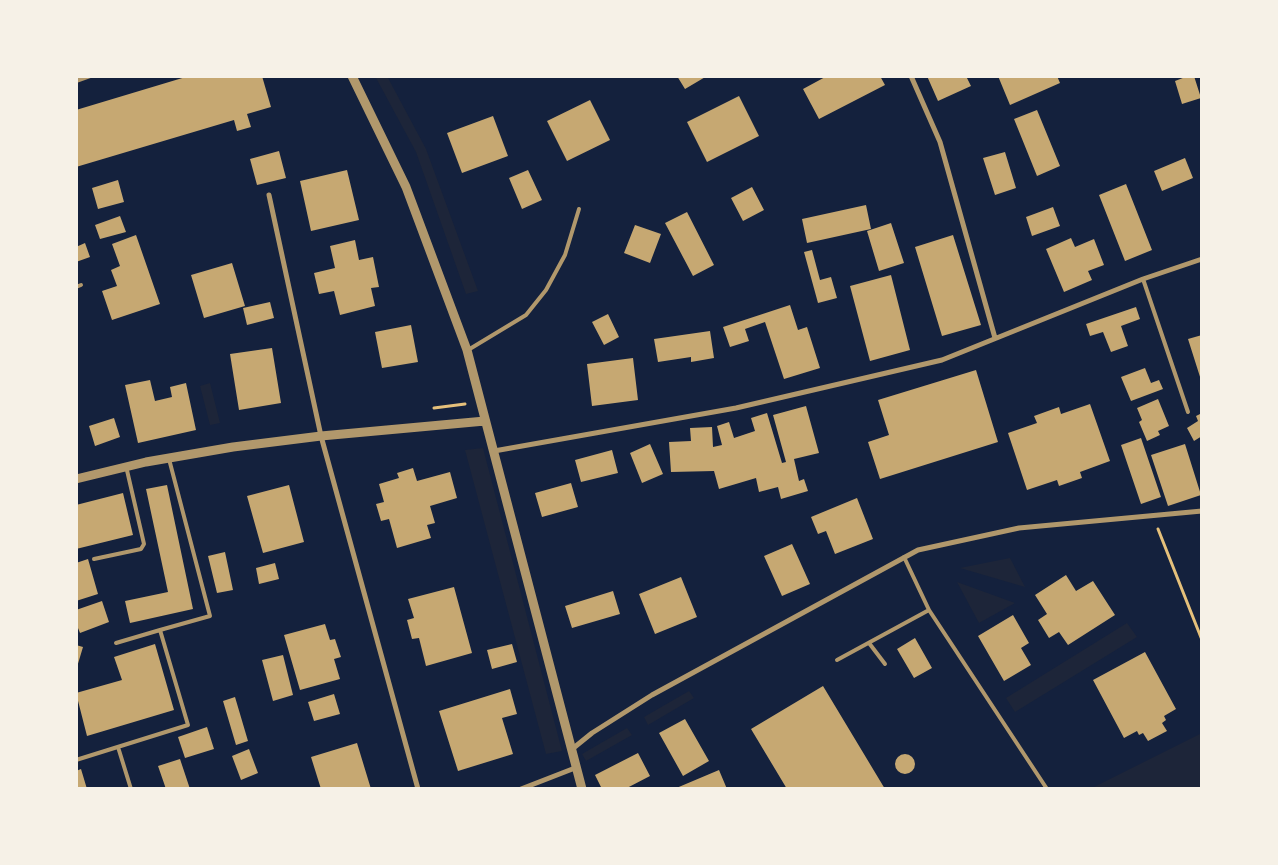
<!DOCTYPE html>
<html>
<head>
<meta charset="utf-8">
<style>
  body { margin:0 }
  #map { position:relative; width:1278px; height:865px; overflow:hidden; background:#14213d; font-family:"Source Sans 3",sans-serif }
  canvas { display:block }
  .frame { position:absolute; inset:0; border:78px solid #f6f1e7; pointer-events:none }
</style>
</head>
<body>
<div id="map">
<canvas width="1278" height="865"></canvas>
<div class="frame"></div>
</div>
<script>
const ctx = document.querySelector('canvas').getContext('2d');
ctx.lineJoin = 'round';
function fillPath(path, color) { ctx.fillStyle = color; ctx.fill(path, 'evenodd'); }
const poly = rows => new Path2D(rows.map(r => 'M' + r).join(''));
function trace(path, color, width, dash) { ctx.strokeStyle = color; ctx.lineWidth = width; ctx.lineCap = dash ? 'butt' : 'round'; ctx.setLineDash(dash || []); ctx.stroke(path); }
fillPath(poly([
  [375,76,387,76,426,149,478,291,466,294,416,152],
  [210,383,220,423,210,425,200,386],
  [483,448,562,751,546,754,465,450],
  [1010,558,1025,587,960,568],
  [957,582,1015,603,979,623],
  [1127,623,1137,637,1015,712,1006,698],
  [689,691,694,698,648,725,644,717],
  [627,728,632,735,586,761,582,754],
  [1202,733,1202,789,1090,789]
]), '#1d2539');
fillPath(poly([
  [189,76,262,76,271,107,247,114,251,127,237,131,234,120,76,167,76,110],
  [677,76,707,76,685,89],
  [827,76,880,76,885,85,819,119,803,89],
  [927,76,966,76,971,86,938,101],
  [998,76,1057,76,1060,83,1010,105],
  [1188,76,1194,76,1201,98,1182,104,1175,81],
  [739,96,759,136,707,162,687,122],
  [590,100,610,140,567,161,547,121],
  [1037,110,1060,166,1037,176,1014,119],
  [493,116,508,156,462,173,447,133],
  [279,151,286,178,257,185,250,159],
  [1005,152,1016,188,995,195,983,158],
  [1185,158,1193,178,1162,191,1154,171],
  [347,170,359,220,311,231,300,181],
  [528,170,542,200,522,209,509,178],
  [118,180,124,202,98,209,92,188],
  [1126,184,1152,250,1125,261,1099,195],
  [752,187,764,210,743,221,731,198],
  [866,205,871,229,807,243,802,219],
  [1053,207,1060,226,1032,236,1026,217],
  [687,212,714,265,693,276,665,223],
  [120,216,126,232,100,239,95,225],
  [891,223,904,263,879,271,867,231],
  [635,225,661,234,650,263,624,253],
  [136,235,160,304,112,320,102,291,117,286,111,270,120,266,112,244],
  [953,235,981,325,942,336,915,247],
  [1071,238,1075,247,1094,239,1104,265,1088,271,1092,280,1064,292,1046,249],
  [355,240,359,260,373,257,379,287,371,288,375,306,340,315,334,291,319,294,314,273,335,268,330,246],
  [85,243,90,257,76,262,76,247],
  [812,250,820,280,831,277,837,298,818,303,804,252],
  [232,263,245,306,204,318,191,275],
  [891,275,910,350,870,361,850,286],
  [270,302,274,318,247,325,243,308],
  [790,305,798,330,807,327,820,368,784,379,765,322,745,329,749,341,730,347,723,327],
  [1136,307,1140,319,1121,326,1128,346,1111,352,1103,332,1090,336,1086,324],
  [608,314,619,337,604,345,592,322],
  [411,325,418,362,382,368,375,332],
  [710,331,714,358,691,362,691,357,658,362,654,339],
  [1202,335,1202,380,1201,380,1188,339],
  [272,348,281,403,239,410,230,354],
  [633,358,638,400,592,406,587,364],
  [1145,368,1151,383,1159,380,1163,389,1131,401,1121,377],
  [976,370,998,442,880,479,868,442,889,435,878,400],
  [150,380,155,401,172,397,170,387,186,383,196,430,138,443,125,385],
  [1158,399,1169,426,1158,431,1160,435,1147,441,1139,422,1142,420,1137,408],
  [1090,404,1110,461,1080,472,1082,478,1059,486,1057,480,1027,490,1008,433,1037,423,1034,416,1059,407,1061,414],
  [806,406,819,453,794,459,799,481,804,479,808,491,781,499,778,487,759,492,756,478,719,489,714,471,671,472,669,442,691,441,690,428,712,427,713,447,722,445,717,426,729,422,734,438,755,431,751,418,767,413,782,463,786,462,773,415],
  [1202,413,1202,436,1194,441,1187,428,1198,421,1196,416],
  [114,418,120,437,95,446,89,426],
  [1141,438,1161,497,1141,504,1121,445],
  [650,444,663,474,642,483,630,453],
  [1185,444,1201,495,1168,506,1151,455],
  [612,450,618,473,581,482,575,460],
  [413,468,417,481,450,472,457,498,430,506,435,523,427,525,431,538,397,548,389,519,381,521,376,504,384,502,379,484,399,478,397,473],
  [571,483,578,507,542,517,535,493],
  [167,485,193,609,130,623,125,601,168,592,146,489],
  [289,485,304,542,263,553,247,496],
  [123,493,133,535,76,549,76,505],
  [857,498,873,539,835,554,826,531,818,534,811,517],
  [792,544,810,584,782,596,764,556],
  [225,552,233,590,217,593,208,556],
  [88,559,98,594,76,601,76,563],
  [275,563,279,579,259,584,256,568],
  [1066,575,1076,591,1093,581,1115,615,1068,645,1059,632,1049,638,1038,620,1047,614,1035,595],
  [681,577,697,617,655,634,639,594],
  [454,587,472,653,426,666,419,638,412,639,407,620,414,618,408,599],
  [613,591,620,614,572,628,565,606],
  [102,601,109,622,80,633,76,623,76,610],
  [1013,615,1029,643,1021,648,1031,665,1004,681,978,636],
  [325,624,330,640,335,639,341,657,334,659,340,679,300,690,284,635],
  [915,638,932,668,914,678,897,649],
  [155,644,174,710,87,736,76,693,122,680,114,657],
  [512,644,517,662,492,669,487,650],
  [76,645,83,647,77,667,76,667],
  [1145,652,1176,709,1164,716,1166,720,1162,723,1167,731,1148,741,1143,733,1139,735,1137,731,1124,738,1093,680],
  [283,655,293,695,273,701,262,660],
  [823,686,885,789,787,789,751,729],
  [510,689,517,714,502,718,513,754,458,771,439,711],
  [334,694,340,714,314,721,308,702],
  [235,697,248,741,236,745,223,701],
  [685,719,709,761,683,776,659,733],
  [207,727,214,749,185,758,178,737],
  [357,743,371,789,321,789,311,757],
  [249,749,258,773,241,780,232,756],
  [638,753,650,776,625,789,602,789,595,775],
  '895 764a10 10 0 1 1 20 0a10 10 0 1 1-20 0Z',
  [180,759,190,789,166,789,158,766],
  [81,769,87,789,76,789,76,771],
  [719,770,727,789,674,789]
]), '#c6a872');
trace(poly([
  [434,408,465,404],
  [1158,529,1202,640]
]), '#e5c07b', 3);
trace(poly([
  [76,81,90,76],
  [1143,279,1188,412],
  [76,287,81,285],
  [468,350,526,315,546,290,565,255,579,209],
  [904,557,929,610,1047,789],
  [94,559,141,549,144,544,126,466],
  [116,643,160,630],
  [869,643,885,664],
  [837,660,929,610],
  [118,747,131,789],
  [76,760,188,725,160,630,210,616,169,459]
]), '#b1986c', 4);
trace(poly([
  [911,76,940,142,995,338],
  [269,195,321,436,418,789],
  [494,451,736,408,942,360,1143,279,1202,259],
  [571,750,592,733,652,695,918,550,1019,528,1202,511],
  [521,789,575,768]
]), '#b1986c', 5);
trace(poly([
  [352,76,406,187,467,350,582,789],
  [76,479,146,462,233,447,321,436,485,421]
]), '#b1986c', 9);
</script>
</body>
</html>
